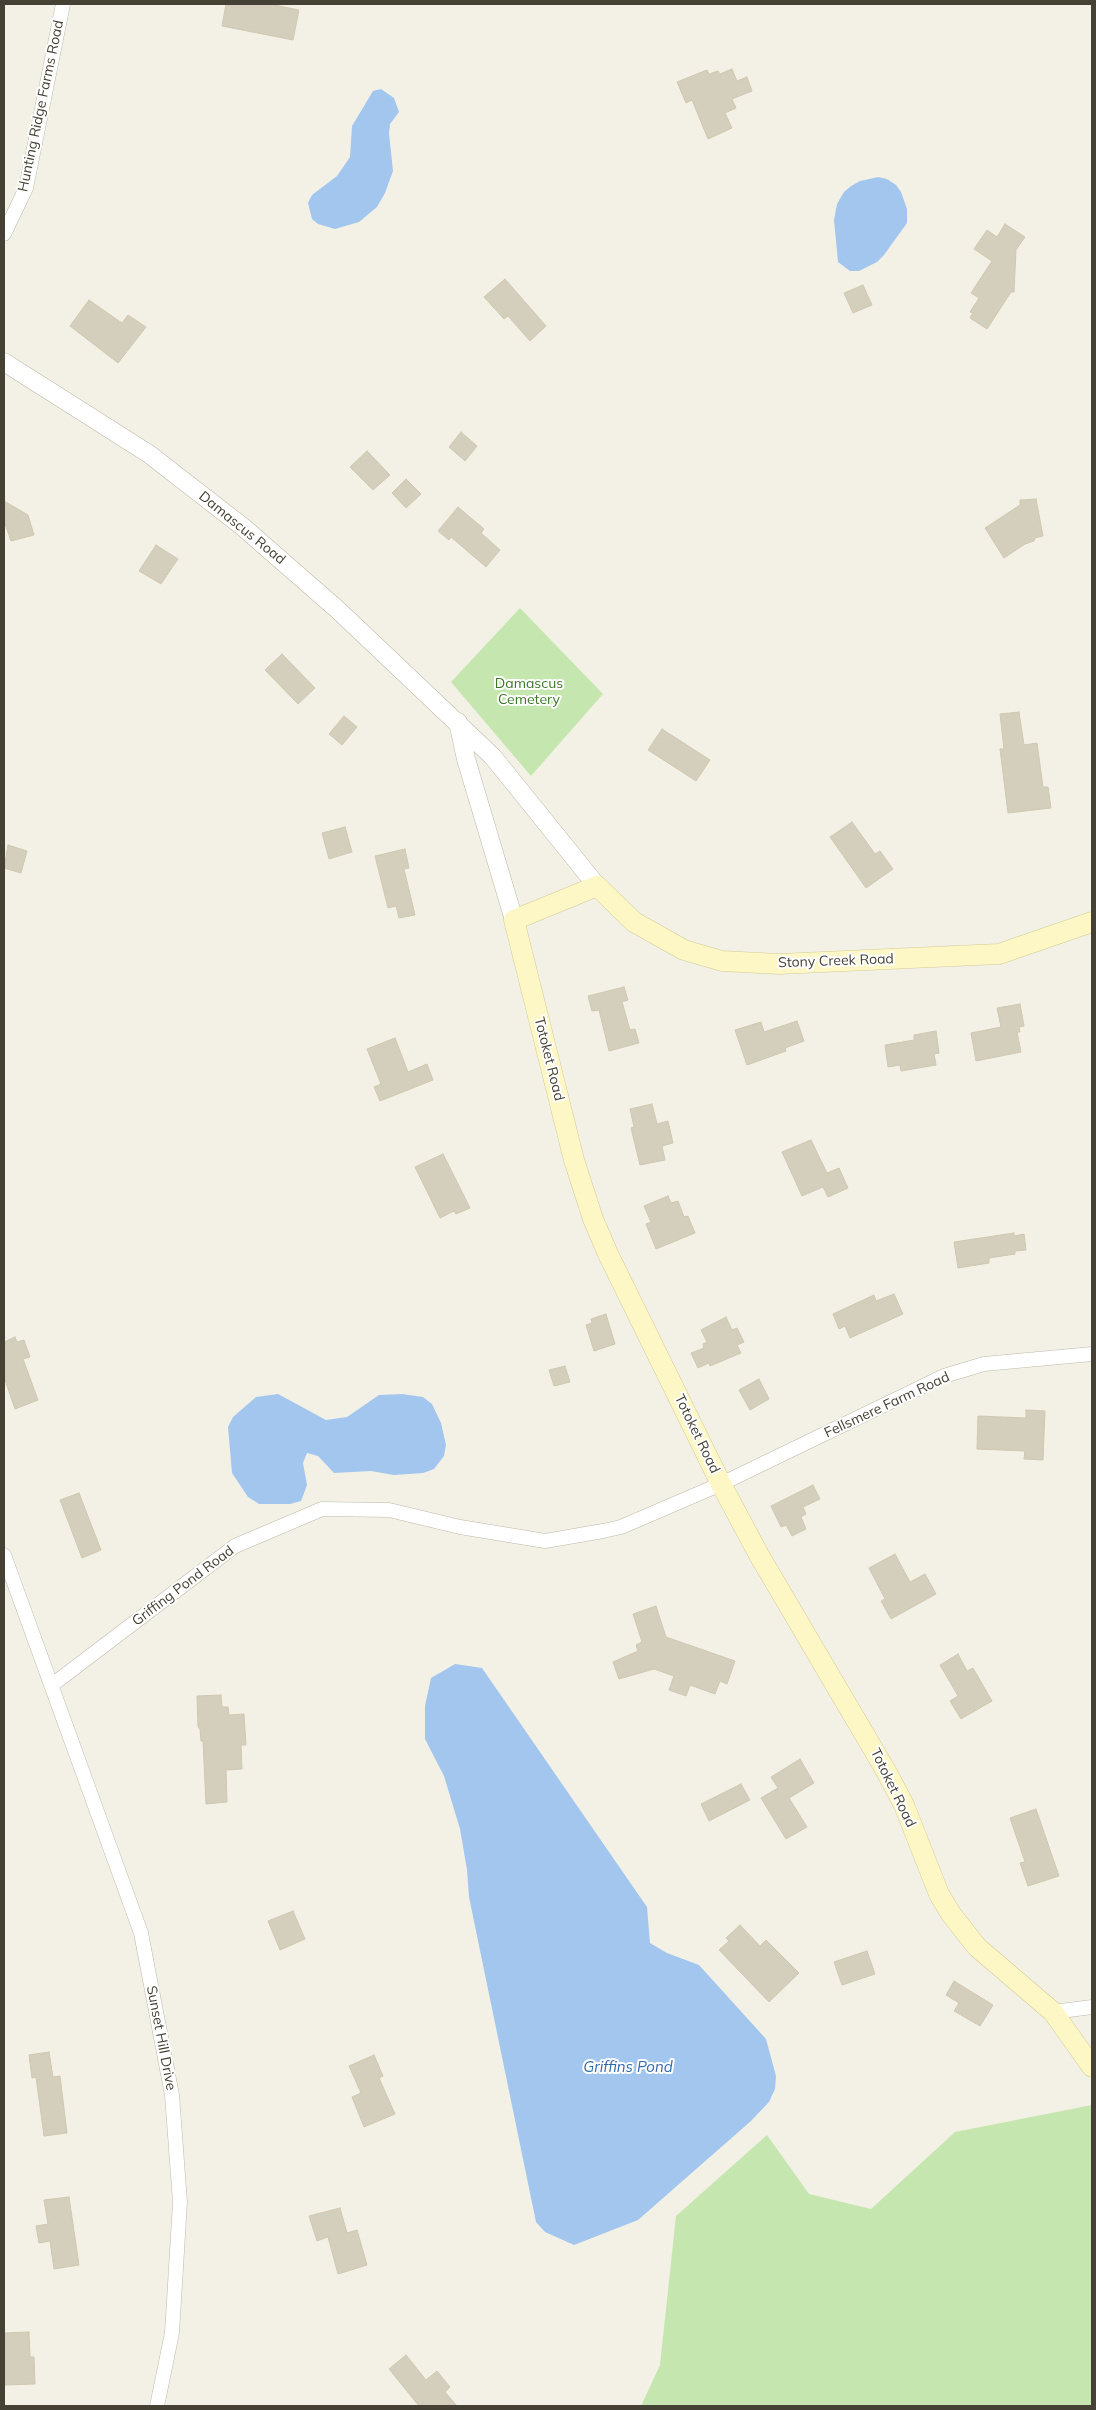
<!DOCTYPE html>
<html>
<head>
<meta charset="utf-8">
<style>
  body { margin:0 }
  #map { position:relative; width:1096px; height:2410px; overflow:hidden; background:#f3f1e6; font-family:Mulish,sans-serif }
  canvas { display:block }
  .frame { position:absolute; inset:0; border:5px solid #454135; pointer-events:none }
</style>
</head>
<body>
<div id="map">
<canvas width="1096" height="2410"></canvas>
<div class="frame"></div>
</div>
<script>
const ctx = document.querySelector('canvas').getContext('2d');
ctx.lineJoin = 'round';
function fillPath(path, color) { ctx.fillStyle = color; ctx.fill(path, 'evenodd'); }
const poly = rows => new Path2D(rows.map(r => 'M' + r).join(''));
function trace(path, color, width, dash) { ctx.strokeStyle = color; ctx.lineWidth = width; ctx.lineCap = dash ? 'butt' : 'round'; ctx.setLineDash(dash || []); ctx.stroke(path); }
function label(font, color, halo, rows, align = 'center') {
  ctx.font = font + ' Mulish,sans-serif'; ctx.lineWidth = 4; ctx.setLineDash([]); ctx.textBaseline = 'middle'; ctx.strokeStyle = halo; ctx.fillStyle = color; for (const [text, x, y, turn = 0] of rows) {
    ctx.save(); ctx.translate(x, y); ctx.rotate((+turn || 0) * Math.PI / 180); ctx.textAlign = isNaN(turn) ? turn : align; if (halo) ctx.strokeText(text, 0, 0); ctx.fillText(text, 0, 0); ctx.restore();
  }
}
fillPath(poly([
  [520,608,603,694,531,776,451,682],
  [1092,2105,1092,2406,641,2406,660,2365,676,2216,767,2135,809,2194,871,2209,955,2132]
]), '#c6e6af');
fillPath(poly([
  [381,89,394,98,399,112,390,124,389,133,393,171,385,193,377,207,359,222,335,229,318,224,312,219,308,203,312,195,337,176,350,157,352,126,373,91],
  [878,177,887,179,896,185,901,192,907,209,907,223,884,255,877,262,859,271,850,271,838,262,834,220,837,204,844,192,851,186,860,181],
  [278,1394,326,1420,347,1417,379,1395,402,1394,423,1397,432,1404,441,1423,446,1445,444,1456,434,1469,423,1473,394,1475,371,1471,334,1473,318,1456,307,1453,303,1463,307,1485,301,1501,290,1504,259,1504,248,1497,232,1473,228,1427,233,1417,256,1397],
  [455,1664,482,1668,647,1907,650,1943,667,1953,699,1965,766,2039,776,2076,775,2089,769,2102,751,2121,638,2220,574,2245,545,2232,536,2222,469,1897,467,1870,460,1829,444,1776,425,1739,425,1706,431,1678]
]), '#a3c6ef');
const building = poly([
  [226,4,270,4,299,10,293,40,222,26,226,4],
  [732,69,737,81,747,77,752,91,732,99,736,108,725,113,732,128,708,139,692,100,686,103,677,82,707,70,709,74,718,71,720,74,732,69],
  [1005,224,1025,237,1016,250,1014,292,1011,292,987,329,970,318,973,313,970,312,979,298,971,293,992,261,974,249,987,230,997,237,1005,224],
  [505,279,546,326,530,341,508,316,504,319,484,297,505,279],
  [863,285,872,305,853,313,844,293,863,285],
  [89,300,122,323,128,315,146,327,118,363,70,326,89,300],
  [461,432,477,446,465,461,449,447,461,432],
  [367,451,390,475,373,490,350,467,367,451],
  [406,479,421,494,406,508,392,493,406,479],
  [1036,499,1043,536,1035,538,1034,541,1025,544,1004,558,985,528,1020,505,1020,500,1036,499],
  [4,501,28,515,34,535,11,541,4,521,4,501],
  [458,507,484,529,481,533,500,550,486,567,451,537,449,540,438,531,458,507],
  [156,545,178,559,161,584,139,571,156,545],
  [282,654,315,688,298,704,265,670,282,654],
  [1019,712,1024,745,1037,743,1043,787,1048,787,1051,808,1008,813,1000,749,1004,749,1000,714,1019,712],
  [344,716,357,727,342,745,329,734,344,716],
  [662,729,710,760,696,781,648,750,662,729],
  [852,822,875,854,880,851,893,869,866,888,830,837,852,822],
  [345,827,352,852,329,859,322,833,345,827],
  [8,845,27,851,21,873,4,868,8,845],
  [405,849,409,868,404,869,415,915,399,918,396,906,388,908,375,856,405,849],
  [624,987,628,1000,622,1002,630,1030,635,1029,639,1043,609,1051,599,1010,592,1011,588,996,624,987],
  [1020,1004,1024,1026,1019,1027,1020,1032,1017,1032,1021,1052,976,1061,971,1033,1001,1027,997,1008,1020,1004],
  [797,1021,804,1041,785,1048,786,1051,747,1065,735,1030,761,1022,764,1032,797,1021],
  [936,1031,939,1053,934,1054,936,1065,901,1071,900,1065,888,1067,885,1045,914,1040,914,1035,936,1031],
  [395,1038,408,1072,427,1064,433,1080,380,1101,374,1087,381,1084,367,1049,395,1038],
  [652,1104,657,1124,668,1121,673,1143,662,1146,665,1160,640,1165,631,1128,634,1127,630,1109,652,1104],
  [811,1140,827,1173,839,1168,848,1188,828,1197,823,1187,802,1196,782,1152,811,1140],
  [443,1154,470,1208,456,1214,454,1211,440,1218,415,1167,443,1154],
  [668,1196,671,1203,678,1201,684,1217,688,1216,695,1233,656,1249,646,1224,651,1222,644,1206,668,1196],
  [1014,1233,1014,1236,1024,1234,1026,1250,1015,1251,1015,1254,989,1258,989,1263,958,1268,954,1242,1014,1233],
  [894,1294,903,1314,850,1338,845,1326,839,1329,833,1314,874,1295,876,1301,894,1294],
  [606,1314,615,1344,594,1351,586,1325,592,1323,591,1319,606,1314],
  [726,1317,732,1330,737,1328,744,1342,737,1345,741,1353,710,1366,709,1363,698,1368,691,1353,704,1348,703,1344,707,1342,701,1330,726,1317],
  [15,1337,17,1342,24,1340,30,1357,23,1359,38,1400,15,1409,4,1377,4,1342,15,1337],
  [565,1366,570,1382,554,1386,549,1370,565,1366],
  [759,1379,769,1399,750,1410,739,1390,759,1379],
  [1026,1410,1045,1411,1043,1460,1024,1459,1025,1451,977,1449,978,1416,1026,1418,1026,1410],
  [813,1485,820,1499,803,1507,806,1514,801,1517,806,1529,792,1536,786,1525,781,1527,771,1506,813,1485],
  [79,1493,101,1550,82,1558,60,1500,79,1493],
  [895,1554,910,1582,925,1574,936,1594,891,1619,881,1601,885,1599,869,1568,895,1554],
  [656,1606,666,1637,735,1661,727,1684,720,1681,715,1694,690,1685,686,1696,669,1690,674,1676,654,1669,619,1679,613,1662,638,1651,636,1645,642,1642,633,1614,656,1606],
  [958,1654,967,1671,973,1668,992,1701,961,1719,950,1701,958,1696,940,1665,958,1654],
  [221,1695,222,1707,228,1707,229,1715,244,1714,246,1745,241,1745,242,1769,226,1770,227,1802,206,1804,203,1741,201,1741,200,1729,198,1727,197,1696,221,1695],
  [800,1759,814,1783,789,1798,807,1827,786,1839,761,1798,778,1788,771,1777,800,1759],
  [741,1784,750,1800,709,1821,701,1804,741,1784],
  [1036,1809,1059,1876,1028,1886,1020,1863,1025,1862,1010,1818,1036,1809],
  [293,1911,305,1939,280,1950,268,1921,293,1911],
  [740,1925,760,1946,766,1940,799,1973,769,2002,719,1950,729,1941,726,1938,740,1925],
  [867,1951,875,1974,842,1985,834,1962,867,1951],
  [954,1981,993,2005,980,2026,954,2011,959,2003,946,1995,954,1981],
  [49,2052,53,2077,60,2076,67,2133,44,2136,36,2077,32,2078,29,2055,49,2052],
  [374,2055,383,2076,379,2078,395,2114,364,2127,352,2097,361,2093,349,2066,374,2055],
  [69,2197,79,2265,54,2269,50,2241,39,2243,36,2226,48,2224,44,2200,69,2197],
  [340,2208,347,2233,357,2230,367,2265,338,2274,328,2237,317,2241,309,2216,340,2208],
  [29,2332,30,2357,34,2357,35,2384,4,2385,4,2333,29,2332],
  [406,2355,426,2380,437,2371,450,2387,445,2392,457,2406,419,2406,389,2369,406,2355]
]);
fillPath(building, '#d4cebc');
trace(building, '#cfc7af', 1);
const minor = poly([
  [4,234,26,188,63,4],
  [4,1555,141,1933,172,2095,180,2202,172,2333,157,2406],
  [52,1685,235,1546,322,1509,389,1510,460,1527,545,1541,603,1531,621,1527,721,1484,944,1376,984,1364,1092,1354],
  [1053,2012,1092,2007]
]);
const tertiary = poly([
  [4,362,149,454,243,527,338,610,493,757,597,886],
  [458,722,466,759,514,920]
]);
const secondary = poly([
  [1092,922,999,954,779,964,722,961,684,950,634,922,597,886,514,920,574,1160,593,1219,609,1256,721,1484,759,1555,886,1771,904,1805,939,1894,951,1914,977,1947,1053,2012,1092,2067]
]);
trace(minor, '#beb9a9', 15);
trace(tertiary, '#beb9a9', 19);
trace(secondary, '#d2ca97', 21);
trace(minor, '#fff', 14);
trace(tertiary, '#fff', 18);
trace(secondary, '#fdf7c5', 20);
label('14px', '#454135', '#fff', [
  ["Hunting Ridge Farms Road",41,106,-78],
  ["Damascus Road",242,528,39],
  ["Stony Creek Road",836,961,-2],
  ["Totoket Road",549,1059,76],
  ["Fellsmere Farm Road",887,1405,-25],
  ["Totoket Road",697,1434,64],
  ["Griffing Pond Road",183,1586,-37],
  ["Totoket Road",893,1788,64],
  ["Sunset Hill Drive",161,2038,79]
]);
label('14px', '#3c762a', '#fff', [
  ["Damascus",529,684],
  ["Cemetery",529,700]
]);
label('italic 15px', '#3169af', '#fff', [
  ["Griffins Pond",628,2067]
]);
</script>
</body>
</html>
